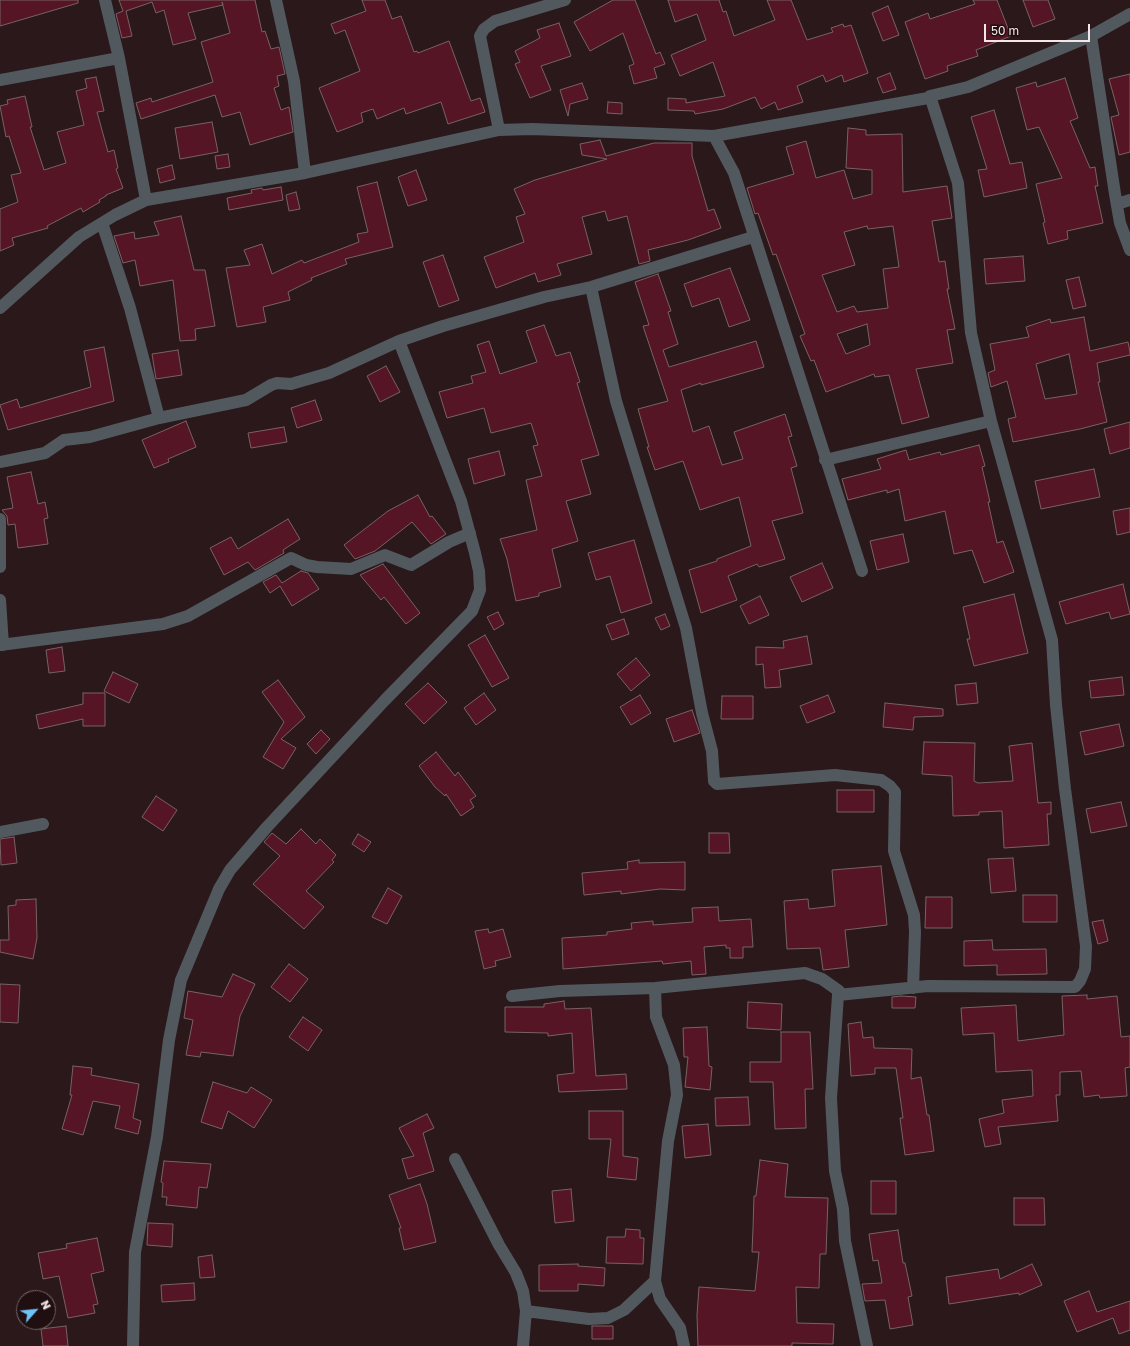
<!DOCTYPE html>
<html>
<head>
<meta charset="utf-8">
<style>
  body { margin:0 }
  #map { position:relative; width:1130px; height:1346px; overflow:hidden; background:#2a181a; font-family:"Golos Text",sans-serif }
  canvas { display:block }
  .north { position:absolute; left:16px; top:1290px; width:40px; height:40px; box-sizing:border-box; background:#200f11; border:1px solid #756567; border-radius:50%; rotate:63deg; font-size:11px; font-weight:700; line-height:16px; text-align:center; color:#f4e6e8 }
  .north::after { content:''; display:block; margin:auto; width:14px; height:18px; background:#6fc2f4; clip-path:polygon(50% 0,100% 100%,50% 72%,0 100%) }
  .scale { position:absolute; left:984px; top:24px; width:106px; height:18px; box-sizing:border-box; border:2px solid #f4e6e8; border-top:0; padding-left:5px; font-size:12px; line-height:14px; white-space:nowrap; color:#f4e6e8; -webkit-text-stroke:3px #200f11; paint-order:stroke }
</style>
</head>
<body>
<div id="map">
<canvas width="1130" height="1346"></canvas>
<div class="north">N</div>
<div class="scale">50 m</div>
</div>
<script>
const ctx = document.querySelector('canvas').getContext('2d');
ctx.lineJoin = 'round';
function fillPath(path, color) { ctx.fillStyle = color; ctx.fill(path, 'evenodd'); }
const poly = rows => new Path2D(rows.map(r => 'M' + r).join(''));
function trace(path, color, width, dash) { ctx.strokeStyle = color; ctx.lineWidth = width; ctx.lineCap = dash ? 'butt' : 'round'; ctx.setLineDash(dash || []); ctx.stroke(path); }
const building = poly([
  [0,0,78,0,78,3,0,26,0,0],
  [119,0,255,0,262,32,265,31,271,49,279,47,285,74,277,76,279,86,274,88,281,110,289,107,293,132,250,145,240,112,222,117,215,95,141,119,136,103,151,98,152,102,213,82,201,42,230,33,222,2,223,5,188,13,196,39,173,45,164,10,156,13,152,2,126,11,132,36,122,38,116,14,123,11,119,0],
  [362,0,385,0,392,19,401,16,414,52,417,51,418,53,449,41,471,101,480,98,485,112,448,124,441,102,406,114,404,108,377,119,373,109,361,113,363,122,337,132,319,88,360,71,345,30,335,34,331,24,366,11,362,0],
  [613,0,635,0,656,54,660,52,665,64,654,68,657,78,634,84,629,66,634,64,623,33,590,51,574,22,613,0],
  [668,0,719,0,723,12,726,11,734,36,775,20,767,0,791,0,807,40,833,32,831,28,843,24,844,27,851,25,868,73,844,82,842,75,826,82,823,75,797,86,803,102,778,110,775,102,761,109,755,97,723,109,695,114,694,111,668,110,668,98,686,99,686,103,725,96,713,62,680,76,671,55,706,40,697,14,675,22,668,0],
  [973,0,997,0,1011,36,976,50,978,56,947,66,948,71,925,79,905,22,928,13,930,19,975,4,973,0],
  [1023,0,1048,0,1055,19,1033,27,1023,0],
  [888,6,899,35,883,41,872,13,888,6],
  [559,23,571,56,541,66,551,90,530,98,515,64,520,62,515,51,540,38,537,30,559,23],
  [890,73,896,89,883,93,877,78,890,73],
  [1130,74,1130,152,1119,155,1111,117,1119,115,1109,79,1130,74],
  [96,77,104,111,97,112,108,152,114,150,118,168,116,169,123,188,106,195,106,196,99,200,100,202,83,212,81,208,47,226,48,228,12,238,14,245,0,251,0,209,18,202,11,175,21,173,9,136,6,137,0,106,8,104,7,100,25,96,32,127,30,127,44,170,66,163,57,132,84,125,76,91,87,88,85,79,96,77],
  [1065,78,1078,118,1070,121,1090,168,1095,167,1098,186,1095,186,1103,223,1067,231,1068,239,1048,244,1043,223,1045,222,1036,184,1062,178,1039,127,1027,130,1016,88,1036,82,1037,87,1065,78],
  [582,83,588,99,570,104,568,116,560,90,582,83],
  [608,102,622,103,622,114,607,113,608,102],
  [994,110,1010,164,1022,162,1027,188,984,197,978,170,987,169,971,117,994,110],
  [212,122,218,152,180,159,175,128,212,122],
  [848,128,866,130,866,135,902,134,903,192,947,186,952,218,932,221,939,262,945,261,949,289,947,289,955,329,947,330,953,363,916,369,929,417,902,424,889,375,875,377,874,374,826,392,814,360,811,361,800,336,805,334,776,254,773,255,758,213,755,214,747,188,794,174,786,147,806,141,816,178,844,170,853,199,872,194,872,170,846,168,848,128],
  [867,226,868,229,893,226,899,267,883,269,888,308,857,312,854,306,837,312,822,275,855,265,844,232,867,226],
  [867,324,870,345,846,354,837,334,867,324],
  [600,140,606,156,654,143,692,143,692,156,708,211,714,209,721,228,688,240,648,250,650,261,639,264,627,216,608,221,605,211,582,217,592,254,557,264,561,275,538,282,535,273,496,288,484,257,524,242,516,217,525,214,514,189,535,180,607,159,582,155,580,144,600,140],
  [228,154,230,167,217,169,215,156,228,154],
  [172,165,175,179,160,183,157,169,172,165],
  [416,170,427,200,408,206,398,177,416,170],
  [377,182,393,247,345,259,347,264,311,278,312,280,288,292,290,300,263,307,266,322,237,327,226,268,250,265,244,250,262,244,272,274,302,260,304,263,359,242,357,234,368,232,357,187,377,182],
  [281,187,283,200,229,210,227,198,252,193,251,190,262,188,263,190,281,187],
  [296,192,300,209,289,211,286,195,296,192],
  [181,216,194,270,205,270,215,326,195,329,196,340,180,341,173,280,140,286,135,260,123,263,114,236,134,232,135,239,159,235,154,222,181,216],
  [443,255,459,300,439,307,423,262,443,255],
  [1023,256,1025,281,986,284,984,259,1023,256],
  [730,268,750,320,729,327,719,298,692,307,684,284,730,268],
  [658,274,671,311,668,312,678,344,663,350,669,367,756,341,764,367,701,385,701,383,681,390,693,432,709,426,722,465,743,459,734,432,785,414,792,436,788,437,797,466,791,468,803,513,772,521,785,559,759,567,757,564,728,576,737,600,701,613,689,570,717,561,717,559,751,546,739,497,700,510,683,461,655,470,647,447,649,447,638,409,668,401,643,326,649,325,635,282,658,274],
  [1079,277,1086,306,1073,309,1066,280,1079,277],
  [1084,317,1090,351,1128,342,1130,352,1130,355,1097,363,1100,382,1098,382,1107,422,1080,429,1013,442,1008,419,1016,417,1007,381,991,387,988,373,995,370,990,344,1029,337,1026,327,1050,319,1051,323,1084,317],
  [1069,354,1077,394,1045,399,1036,364,1069,354],
  [544,325,556,356,570,352,580,382,577,383,599,455,581,460,591,494,566,501,578,541,552,549,561,587,539,593,539,596,516,601,507,559,500,539,537,530,526,480,542,476,533,446,538,445,531,423,491,433,484,408,447,418,439,392,473,383,471,376,486,372,477,345,489,341,500,374,537,362,526,331,544,325],
  [104,347,114,401,8,430,0,405,17,399,20,408,91,387,84,351,104,347],
  [178,350,182,375,156,379,152,354,178,350],
  [386,366,400,392,380,402,367,376,386,366],
  [315,400,322,420,297,428,291,408,315,400],
  [186,421,196,447,168,459,169,462,154,468,142,440,186,421],
  [1130,422,1130,448,1110,454,1104,429,1130,422],
  [284,427,287,442,251,448,248,433,284,427],
  [979,445,985,466,982,467,990,502,988,502,997,543,1003,541,1014,572,984,583,972,550,954,554,945,511,905,521,899,489,887,493,887,490,848,500,842,479,881,469,877,459,906,450,909,460,940,452,941,455,979,445],
  [499,451,505,475,474,484,468,459,499,451],
  [1094,469,1100,497,1041,509,1035,481,1094,469],
  [31,472,38,504,45,502,48,518,44,519,48,544,18,548,15,524,8,525,7,516,2,510,13,508,7,477,31,472],
  [418,495,430,517,432,516,446,534,431,544,412,522,375,551,355,559,344,545,388,511,418,495],
  [1130,508,1130,532,1117,535,1113,511,1130,508],
  [288,519,300,539,283,550,284,553,255,570,248,562,224,575,210,548,231,537,238,549,288,519],
  [903,534,909,562,877,570,870,541,903,534],
  [634,540,652,603,621,613,610,576,596,580,588,553,634,540],
  [822,563,833,588,802,602,790,577,822,563],
  [383,564,420,613,406,624,384,597,381,600,360,575,383,564],
  [301,571,308,573,319,589,292,606,280,586,270,593,263,582,276,575,282,583,301,571],
  [1123,584,1130,614,1111,619,1109,612,1066,624,1059,602,1123,584],
  [1014,594,1028,653,974,666,967,639,970,639,963,607,1014,594],
  [760,596,769,615,749,624,740,606,760,596],
  [498,612,504,624,494,630,487,617,498,612],
  [665,614,670,626,661,630,655,618,665,614],
  [624,619,629,634,612,640,606,625,624,619],
  [485,635,509,678,492,687,468,645,485,635],
  [807,636,812,664,779,670,781,687,765,688,763,664,756,665,756,647,784,648,783,641,807,636],
  [62,647,65,671,49,673,46,650,62,647],
  [636,658,650,675,631,691,617,674,636,658],
  [113,672,138,684,129,703,104,691,113,672],
  [1122,677,1124,695,1091,698,1089,681,1122,677],
  [278,680,305,717,281,739,296,748,283,769,263,757,284,722,262,692,278,680],
  [428,683,447,702,424,724,405,704,428,683],
  [976,683,978,703,957,705,955,685,976,683],
  [83,693,105,693,105,726,83,726,83,719,39,729,36,715,83,704,83,693],
  [484,693,496,710,476,725,464,708,484,693],
  [640,695,651,713,631,725,620,707,640,695],
  [828,695,835,712,807,723,800,706,828,695],
  [722,696,753,696,753,719,721,719,722,696],
  [885,703,943,709,943,716,914,717,913,730,883,727,885,703],
  [692,710,700,733,674,742,666,719,692,710],
  [1119,724,1124,746,1085,755,1080,732,1119,724],
  [321,730,330,739,316,754,307,744,321,730],
  [924,742,975,743,974,781,978,783,1013,781,1009,746,1032,743,1038,803,1051,802,1051,814,1047,814,1049,845,1004,848,1002,811,979,812,979,815,953,816,952,776,922,774,924,742],
  [436,752,455,776,458,772,476,796,470,800,474,807,461,816,446,794,445,796,435,787,419,766,436,752],
  [837,790,874,790,874,812,837,812,837,790],
  [156,796,177,810,163,831,142,817,156,796],
  [1121,802,1127,826,1091,833,1086,809,1121,802],
  [301,829,316,844,320,839,336,855,332,860,334,862,306,891,324,907,304,929,253,884,280,856,264,842,272,833,286,844,301,829],
  [709,833,729,833,730,853,709,853,709,833],
  [358,834,371,842,364,852,352,844,358,834],
  [14,837,17,863,1,865,0,839,14,837],
  [1013,858,1016,891,991,893,988,859,1013,858],
  [639,860,639,863,685,862,685,890,660,889,621,894,621,891,584,895,582,873,628,869,627,862,639,860],
  [881,866,887,925,845,930,849,967,823,970,820,948,787,949,784,901,808,899,809,909,835,906,832,870,881,866],
  [388,888,402,896,387,924,372,917,388,888],
  [1023,895,1057,895,1057,922,1023,922,1023,895],
  [926,897,952,897,952,928,925,928,926,897],
  [36,899,37,938,33,959,0,952,0,940,9,940,8,906,16,905,16,900,36,899],
  [718,907,719,921,751,919,753,947,743,947,743,958,730,958,730,948,726,948,726,945,704,947,706,974,692,975,691,961,663,964,662,961,563,969,562,938,607,935,607,932,632,929,631,923,653,921,653,925,693,922,692,908,718,907],
  [1103,920,1108,941,1098,944,1092,922,1103,920],
  [488,929,489,933,503,929,511,957,495,961,496,966,484,969,475,931,488,929],
  [992,940,993,950,1046,949,1047,974,997,975,997,965,964,966,964,941,992,940],
  [289,964,308,979,290,1002,271,987,289,964],
  [233,974,255,984,240,1016,233,1056,201,1052,200,1057,186,1055,193,1020,184,1018,188,991,222,997,233,974],
  [0,984,20,985,18,1023,0,1022,0,984],
  [1087,995,1087,999,1117,996,1121,1037,1130,1036,1130,1067,1125,1068,1127,1096,1100,1098,1099,1095,1084,1097,1081,1071,1060,1072,1060,1095,1056,1095,1058,1121,998,1127,1001,1144,985,1147,979,1119,1004,1113,1002,1100,1033,1096,1032,1070,996,1072,994,1033,963,1035,961,1008,1016,1005,1018,1041,1064,1035,1062,996,1087,995],
  [901,996,916,997,915,1008,892,1008,892,997,901,996],
  [564,1001,565,1009,591,1008,596,1076,626,1074,627,1089,559,1092,557,1075,574,1073,572,1033,548,1036,548,1033,505,1032,505,1007,544,1007,544,1004,564,1001],
  [748,1002,782,1004,781,1030,747,1028,748,1002],
  [303,1017,322,1030,308,1051,289,1037,303,1017],
  [861,1022,863,1038,873,1037,874,1048,912,1049,911,1079,921,1077,927,1115,929,1115,934,1151,905,1155,900,1118,903,1118,896,1068,875,1068,875,1074,851,1076,848,1024,861,1022],
  [707,1027,709,1066,712,1067,710,1090,685,1087,688,1057,684,1057,683,1028,707,1027],
  [781,1032,810,1032,813,1089,805,1089,806,1128,775,1129,773,1082,750,1082,750,1062,781,1062,781,1032],
  [73,1066,92,1068,91,1075,139,1084,133,1118,141,1121,138,1134,115,1128,120,1106,93,1101,83,1135,62,1129,72,1095,70,1095,73,1066],
  [213,1082,247,1093,251,1087,272,1100,254,1128,228,1111,222,1129,201,1122,213,1082],
  [748,1097,750,1125,716,1126,715,1098,748,1097],
  [589,1111,623,1111,623,1156,638,1158,636,1180,607,1177,611,1139,589,1139,589,1111],
  [427,1114,434,1128,423,1133,434,1171,408,1179,402,1159,414,1156,399,1128,427,1114],
  [708,1124,711,1155,685,1158,682,1126,708,1124],
  [760,1160,788,1164,785,1197,828,1198,826,1254,820,1254,819,1288,796,1287,797,1323,834,1324,833,1344,792,1343,792,1346,698,1346,697,1315,699,1287,755,1291,759,1252,752,1252,753,1228,754,1196,756,1196,760,1160],
  [164,1161,211,1164,207,1188,199,1187,197,1208,166,1205,167,1197,162,1197,163,1183,161,1182,164,1161],
  [871,1181,896,1181,896,1214,871,1214,871,1181],
  [420,1184,427,1204,436,1242,404,1250,399,1228,401,1228,389,1195,420,1184],
  [571,1189,574,1221,555,1223,552,1191,571,1189],
  [1014,1198,1044,1198,1045,1225,1014,1225,1014,1198],
  [148,1223,173,1224,172,1247,147,1245,148,1223],
  [626,1229,640,1230,640,1238,644,1238,643,1264,606,1263,607,1237,625,1237,626,1229],
  [898,1230,903,1263,905,1263,912,1296,908,1297,913,1325,890,1329,885,1300,865,1301,862,1284,882,1283,878,1260,873,1261,869,1234,898,1230],
  [97,1238,104,1271,91,1274,98,1304,93,1305,95,1313,68,1318,59,1276,43,1279,38,1253,67,1248,66,1244,97,1238],
  [212,1255,215,1277,200,1278,198,1257,212,1255],
  [578,1264,578,1266,605,1268,604,1286,578,1284,578,1291,539,1291,539,1265,578,1264],
  [1032,1264,1042,1285,1019,1295,1019,1293,949,1304,946,1277,998,1269,1000,1279,1032,1264],
  [194,1283,195,1300,162,1302,161,1285,194,1283],
  [1089,1291,1097,1312,1130,1301,1130,1330,1119,1334,1113,1318,1077,1332,1064,1301,1089,1291],
  [66,1326,68,1346,43,1346,41,1329,66,1326],
  [592,1326,613,1326,613,1339,592,1339,592,1326]
]);
fillPath(building, '#551524');
trace(building, '#786264', 1);
trace(poly([
  [105,0,119,58,146,200],
  [276,0,294,81,305,173],
  [1091,36,1115,194,1120,223,1130,250],
  [0,80,119,58],
  [499,130,480,36,484,29,495,21,565,0],
  [714,136,734,173,862,571],
  [1117,204,1130,200],
  [102,223,130,308,159,418],
  [591,287,616,401,686,628,702,713,712,751,714,781,717,784,835,775,881,780,890,786,895,792,894,851,914,915,915,932,913,988],
  [0,308,79,237,115,215,146,200,305,173,499,130,532,129,714,136,928,98,930,96,968,87,1091,36,1130,14],
  [825,460,991,421],
  [0,462,45,453,64,440,90,437,159,418,246,400,271,385,277,383,291,384,329,373,399,341,443,326,544,297,591,287,753,237],
  [0,519,0,567],
  [0,600,3,645],
  [0,645,163,624,188,616,291,558,306,565,317,567,351,569,385,555,411,565,449,542,470,533],
  [0,832,43,824],
  [655,988,656,1017,674,1065,677,1095,668,1141,655,1281,660,1299,680,1328,684,1346],
  [838,995,831,1098,835,1171,843,1209,845,1241,867,1346],
  [512,996,560,991,655,988,805,973,822,979,839,991,838,995,928,986,1075,987,1080,981,1085,969,1086,946,1065,789,1056,705,1052,640,991,421,971,333,958,183,930,96],
  [455,1159,499,1245,516,1273,523,1291,526,1311,523,1346],
  [526,1311,589,1319,608,1318,624,1310,655,1281],
  [133,1346,135,1252,157,1137,169,1040,181,980,219,889,230,870,267,827,385,700,472,611,480,590,479,571,475,553,461,501,399,341]
]), '#51595e', 12);
</script>
</body>
</html>
